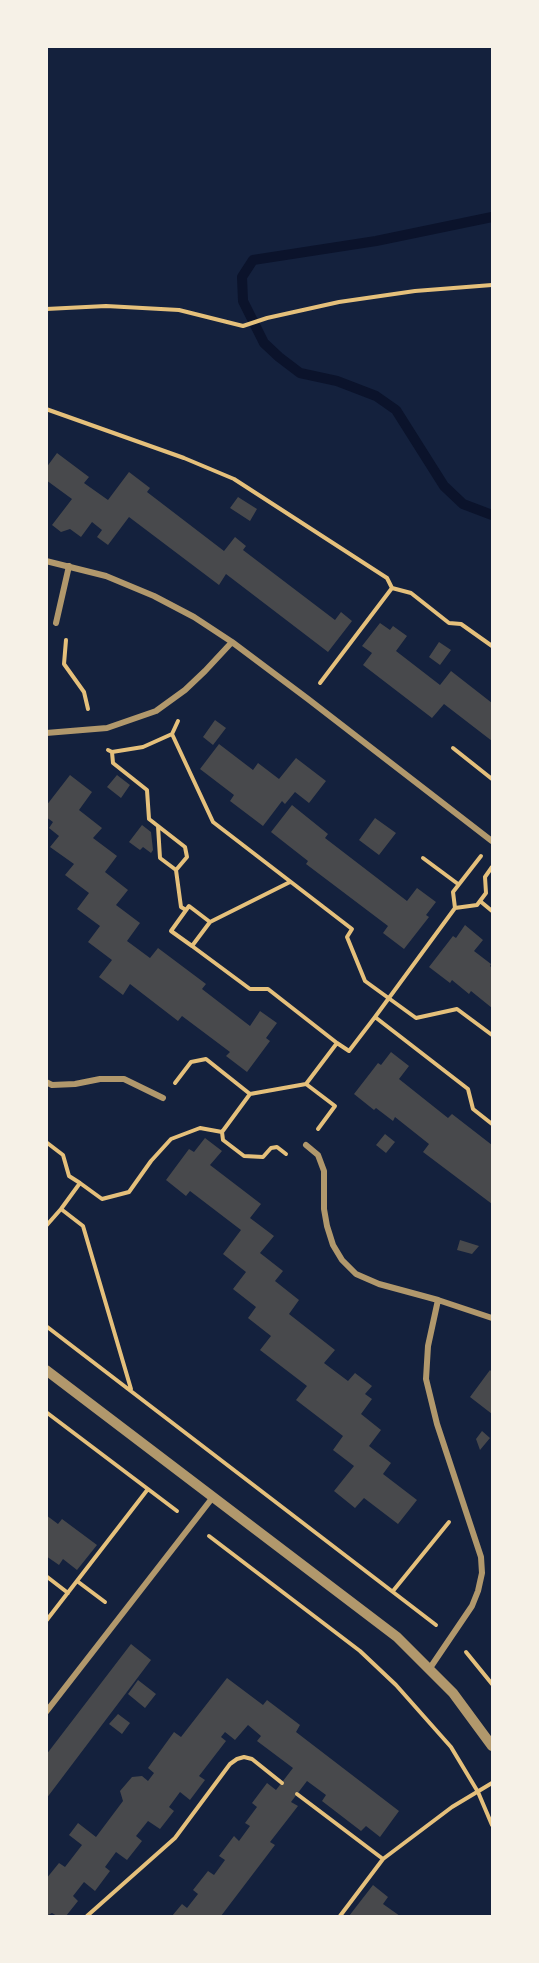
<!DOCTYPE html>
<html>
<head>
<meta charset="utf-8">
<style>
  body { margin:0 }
  #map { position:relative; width:539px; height:1963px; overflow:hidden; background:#14213d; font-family:Arial,sans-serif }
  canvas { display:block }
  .frame { position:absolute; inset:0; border:48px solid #f6f1e7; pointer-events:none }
</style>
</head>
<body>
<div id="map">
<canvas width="539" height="1963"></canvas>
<div class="frame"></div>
</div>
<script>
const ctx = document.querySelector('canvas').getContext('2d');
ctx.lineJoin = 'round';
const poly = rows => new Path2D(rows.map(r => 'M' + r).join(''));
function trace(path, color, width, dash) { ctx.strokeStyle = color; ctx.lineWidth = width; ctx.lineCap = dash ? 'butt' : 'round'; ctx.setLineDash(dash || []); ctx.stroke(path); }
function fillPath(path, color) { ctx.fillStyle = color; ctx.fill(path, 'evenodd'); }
trace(poly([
  [492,217,376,241,253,260,242,277,243,301,264,343,279,357,300,373,337,381,376,396,396,410,444,486,463,504,492,515]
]), '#0b132b', 10);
fillPath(poly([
  [57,453,89,477,84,483,108,500,129,472,150,488,147,492,224,551,235,537,246,546,243,550,335,620,341,612,352,621,328,652,226,574,219,585,129,517,108,545,97,537,102,530,92,522,81,537,70,529,61,532,52,525,72,499,46,480,46,468],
  [238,497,257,509,250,521,230,508],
  [380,623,390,630,393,626,407,636,396,651,440,685,451,671,492,703,492,741,444,704,432,718,363,665,372,653,362,646],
  [439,642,451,650,440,665,429,657],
  [215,720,226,728,213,745,203,737],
  [219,744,253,770,258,763,279,779,296,758,326,781,309,803,295,792,285,804,282,801,263,826,230,801,234,795,200,769],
  [70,775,92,792,79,810,102,828,93,838,117,856,105,872,128,890,116,905,140,923,127,941,150,958,158,948,206,984,202,989,250,1026,260,1011,277,1023,266,1038,270,1041,247,1072,226,1056,230,1052,182,1016,178,1021,130,984,123,995,99,977,112,960,88,942,100,926,77,909,89,893,65,875,74,864,50,847,59,836,49,828,53,822,46,817,46,806],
  [117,775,130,785,121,798,107,787],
  [292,805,328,834,325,838,407,901,417,888,436,902,426,915,429,917,404,949,383,933,388,926,306,864,308,861,271,832],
  [375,818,396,833,379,855,359,840],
  [142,825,151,832,153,850,151,853,143,847,140,850,129,842],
  [465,925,483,940,474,951,491,964,490,966,492,968,492,1008,471,991,469,994,452,980,450,983,429,967,453,936,456,938],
  [391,1052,409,1066,399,1079,448,1118,452,1114,492,1145,492,1160,491,1162,492,1164,492,1204,423,1152,429,1144,395,1117,393,1121,376,1108,374,1110,354,1094,378,1063,381,1065],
  [385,1134,395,1142,386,1153,376,1145],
  [205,1138,222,1151,210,1165,261,1204,250,1218,274,1236,260,1253,283,1271,275,1281,299,1300,289,1314,335,1350,324,1363,348,1381,355,1373,372,1386,365,1394,372,1399,361,1414,381,1430,369,1446,391,1463,383,1474,417,1500,398,1524,364,1498,355,1508,334,1491,354,1466,333,1450,343,1436,296,1400,307,1386,260,1350,271,1336,248,1318,256,1307,233,1289,246,1272,223,1254,241,1230,190,1191,186,1196,166,1180,189,1149,194,1152],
  [460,1240,479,1246,472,1254,457,1250],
  [490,1370,492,1372,492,1414,470,1397],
  [482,1431,490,1438,480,1450,476,1439],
  [46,1515,58,1524,62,1519,97,1545,77,1570,63,1559,59,1565,46,1556],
  [131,1644,151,1660,46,1799,46,1755],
  [227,1678,263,1705,267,1700,300,1725,296,1732,399,1811,380,1837,366,1826,361,1831,322,1801,326,1795,307,1781,291,1802,298,1806,270,1842,275,1845,221,1916,172,1916,182,1904,187,1908,198,1894,193,1890,208,1871,214,1875,225,1860,219,1856,234,1836,239,1841,250,1826,245,1823,257,1807,252,1803,267,1783,276,1790,293,1768,257,1741,261,1736,248,1725,235,1740,225,1732,221,1737,226,1741,199,1776,205,1780,190,1800,180,1792,169,1807,174,1811,160,1829,148,1821,136,1836,142,1841,127,1860,116,1852,105,1867,110,1871,95,1891,84,1882,73,1896,78,1901,66,1916,57,1916,52,1913,46,1916,46,1879,59,1863,65,1867,82,1845,69,1835,78,1823,96,1837,123,1801,120,1791,132,1777,142,1776,148,1781,154,1773,148,1768,174,1732,181,1737],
  [138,1680,156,1694,145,1708,128,1694],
  [118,1714,130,1723,122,1734,109,1724],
  [373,1885,388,1897,383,1904,400,1916,349,1916]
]), '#48494c');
trace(poly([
  [46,309,106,306,179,310,243,326,267,318,339,302,415,291,492,285],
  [46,409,184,458,234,479,387,578,392,588,411,593,449,623,461,624,492,646],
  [66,640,64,664,84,692,88,709],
  [320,683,392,588],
  [178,721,172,734,213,822,352,929,347,937,365,981,416,1018,457,1009,492,1035],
  [453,748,492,779],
  [108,750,112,752,113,763,147,790,149,819,185,847,187,857,176,870,181,907,186,910],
  [112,752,143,747,172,734],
  [158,826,160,858,176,870],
  [423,858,458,884],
  [290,882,210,922,192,946,250,989,268,989,337,1043],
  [480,901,492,911],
  [455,908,477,905,486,893,485,877,492,867],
  [192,946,171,931,189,906,210,922],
  [375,1017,455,908,453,892,481,856],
  [175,1083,191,1062,206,1059,250,1094],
  [306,1084,335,1106,318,1129],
  [222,1132,223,1140,244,1156,263,1157,271,1148,277,1147,286,1154],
  [46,1142,63,1155,69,1176,80,1183,61,1209,46,1226],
  [80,1183,102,1199,129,1192,151,1161,171,1139,200,1128,222,1132,250,1094,306,1084,337,1043,349,1051,375,1017,468,1089,473,1109,492,1124],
  [61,1209,83,1226,131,1389],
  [46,1326,436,1625],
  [46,1412,177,1511],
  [209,1536,360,1651,396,1685,451,1747,478,1792,492,1825],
  [46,1576,68,1593],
  [77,1581,105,1602],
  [393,1591,449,1522],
  [46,1621,148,1489],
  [466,1652,492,1684],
  [297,1794,383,1859,340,1916],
  [383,1859,452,1807,492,1783],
  [87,1916,175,1838,230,1764,237,1759,244,1757,252,1759,282,1783]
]), '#e5c07b', 4);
trace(poly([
  [46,561,106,576,154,596,194,617,232,642,308,699,492,841],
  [56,623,69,566],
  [46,733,107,728,156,711,185,690,205,671,232,642],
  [46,1082,52,1085,75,1084,100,1079,124,1079,163,1098],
  [306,1145,318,1155,324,1171,324,1209,327,1226,333,1245,342,1260,356,1274,379,1284,438,1300,428,1346,426,1379,437,1424,481,1557,482,1573,478,1591,472,1606,430,1668],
  [438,1300,492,1318],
  [46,1712,213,1497]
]), '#b1986c', 6);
trace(poly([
  [46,1370,397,1637,453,1693,492,1746]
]), '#b1986c', 10);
</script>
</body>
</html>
